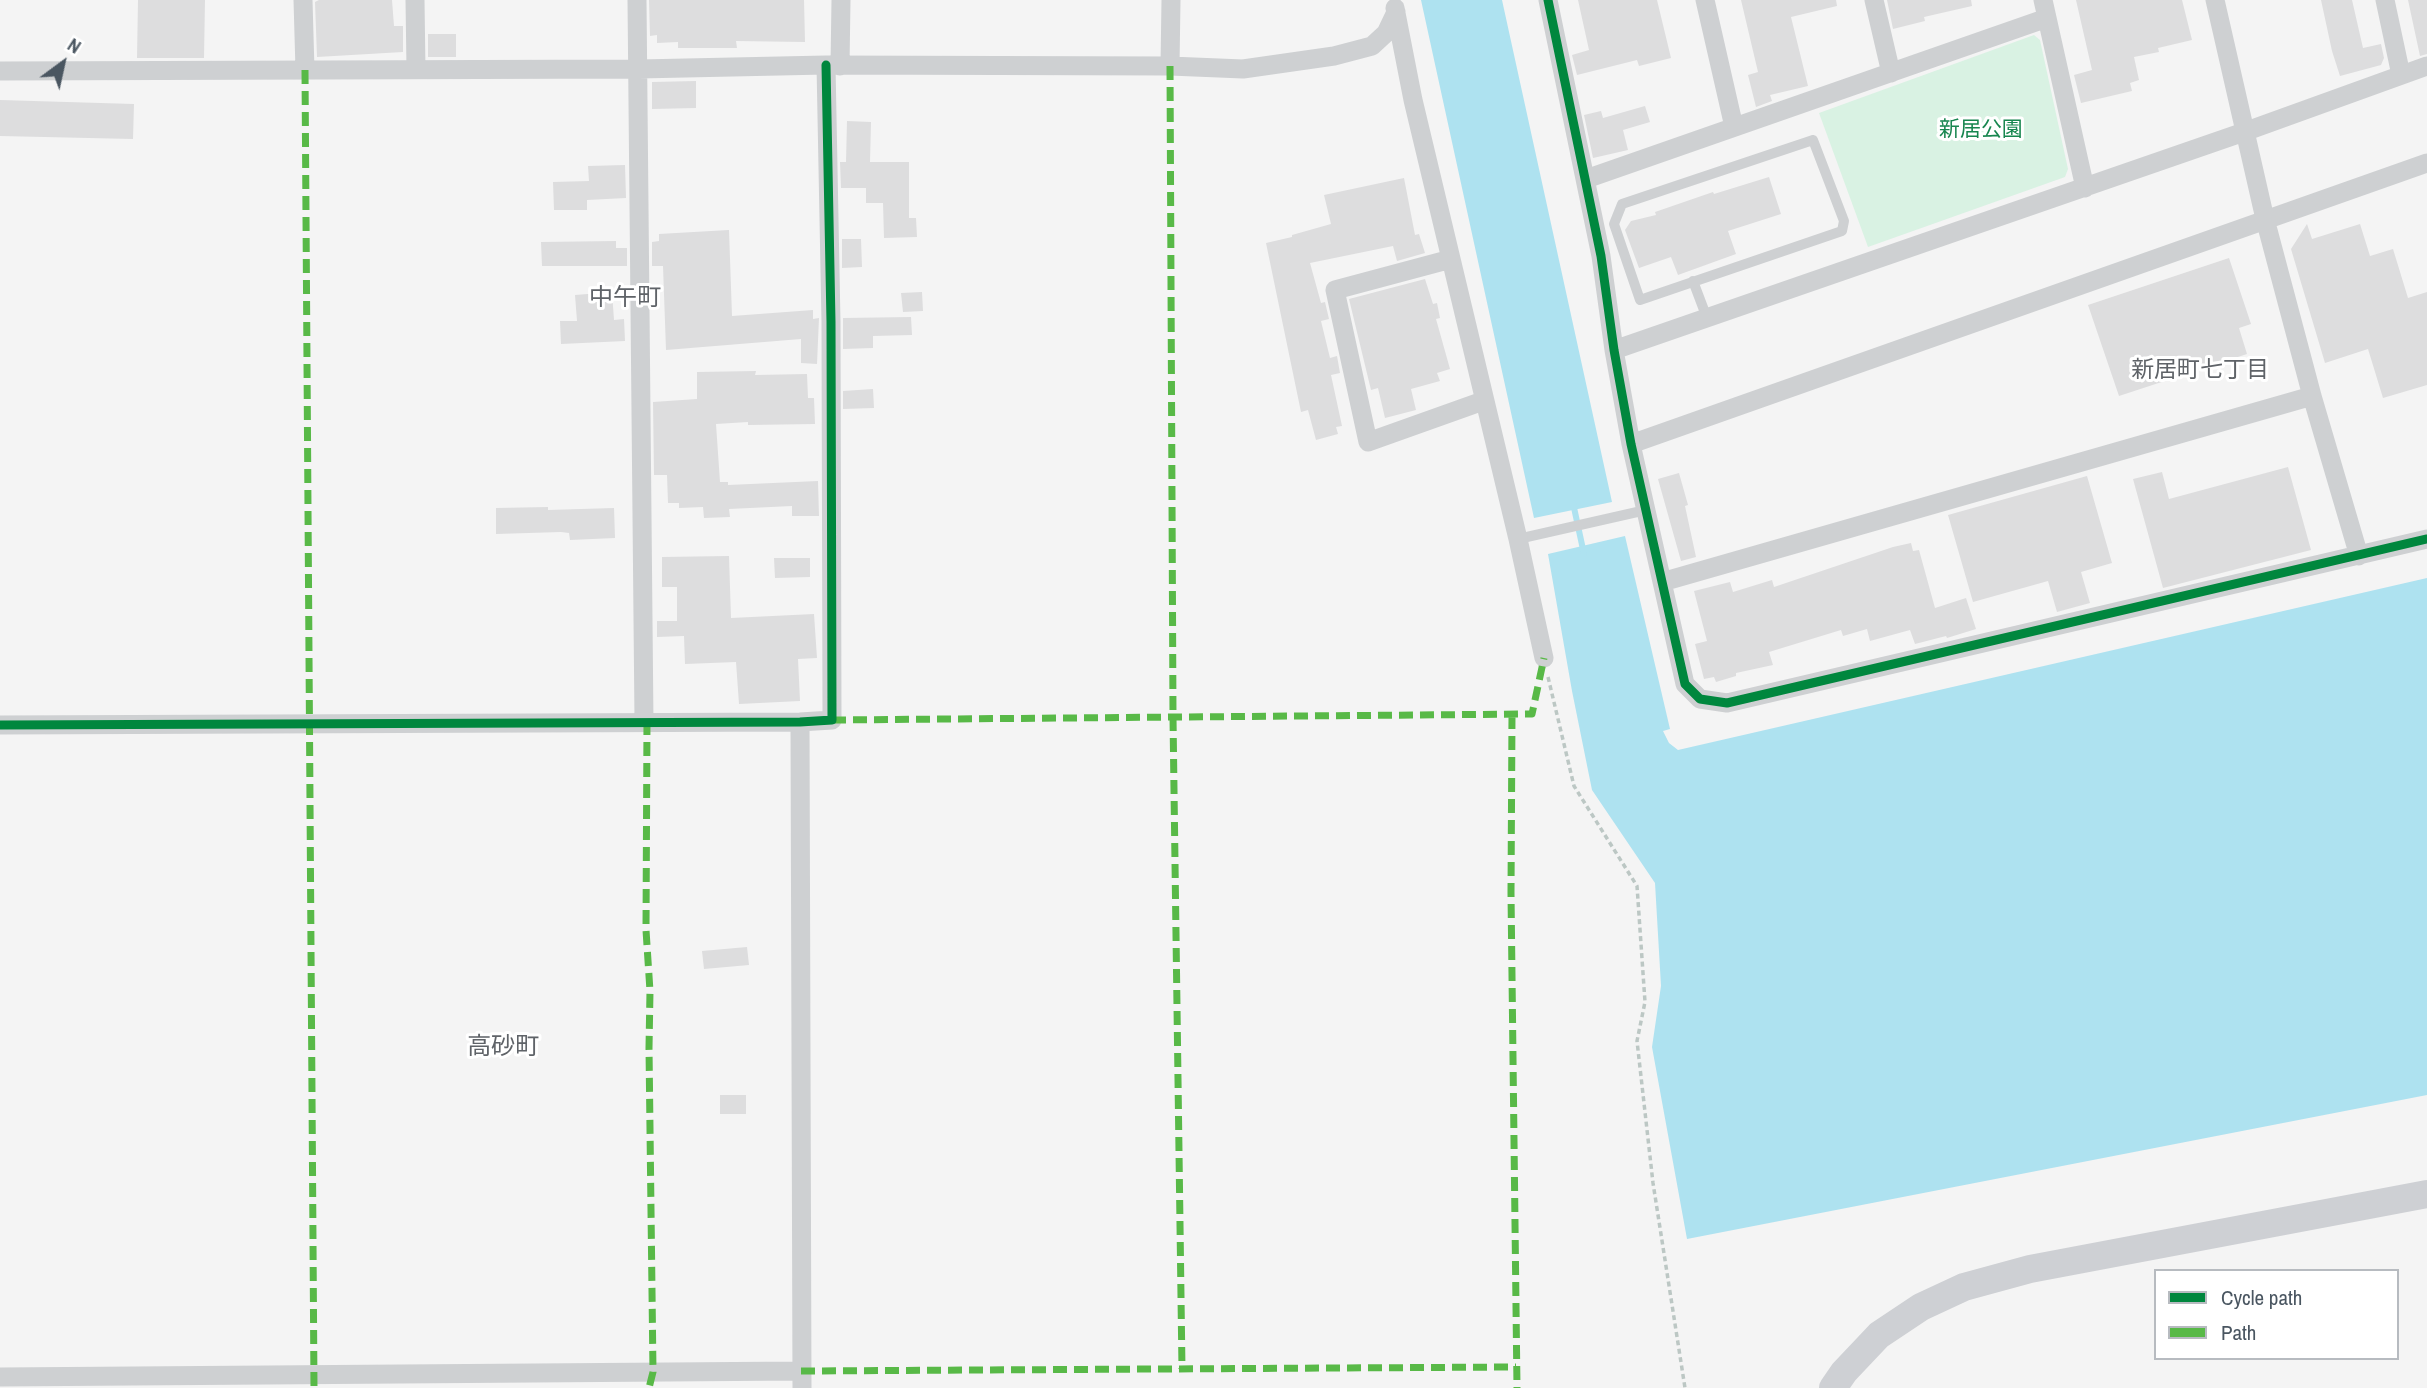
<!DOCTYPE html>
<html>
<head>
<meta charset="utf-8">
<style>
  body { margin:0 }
  #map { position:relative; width:2427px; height:1388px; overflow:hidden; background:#f4f4f4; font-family:"Archivo Narrow",sans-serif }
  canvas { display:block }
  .legend { position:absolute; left:2154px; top:1269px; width:245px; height:91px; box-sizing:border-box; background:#fff; border:2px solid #b7bbc0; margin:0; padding:9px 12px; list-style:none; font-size:21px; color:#4a5661 }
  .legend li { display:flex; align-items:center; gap:14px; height:35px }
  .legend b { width:35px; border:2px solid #b7bbc0 }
  .north { position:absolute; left:28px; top:28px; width:70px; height:70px; -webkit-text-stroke:5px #fff; paint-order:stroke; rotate:33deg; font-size:19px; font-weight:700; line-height:28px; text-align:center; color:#4a5661 }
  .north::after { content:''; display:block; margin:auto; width:24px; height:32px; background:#4a5661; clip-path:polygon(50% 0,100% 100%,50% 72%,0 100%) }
</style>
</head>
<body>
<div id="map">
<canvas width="2427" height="1388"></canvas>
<ul class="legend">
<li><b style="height:9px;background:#00873e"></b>Cycle path</li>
<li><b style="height:9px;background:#58b947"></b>Path</li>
</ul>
<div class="north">N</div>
</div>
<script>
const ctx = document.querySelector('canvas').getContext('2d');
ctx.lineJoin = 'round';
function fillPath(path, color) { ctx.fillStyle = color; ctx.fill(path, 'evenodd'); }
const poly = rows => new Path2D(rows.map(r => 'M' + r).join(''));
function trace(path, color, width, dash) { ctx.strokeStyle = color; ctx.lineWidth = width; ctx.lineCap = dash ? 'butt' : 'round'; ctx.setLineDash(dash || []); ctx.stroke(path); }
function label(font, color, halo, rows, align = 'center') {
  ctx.font = font + ' "Archivo Narrow","Noto Sans JP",sans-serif'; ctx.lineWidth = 6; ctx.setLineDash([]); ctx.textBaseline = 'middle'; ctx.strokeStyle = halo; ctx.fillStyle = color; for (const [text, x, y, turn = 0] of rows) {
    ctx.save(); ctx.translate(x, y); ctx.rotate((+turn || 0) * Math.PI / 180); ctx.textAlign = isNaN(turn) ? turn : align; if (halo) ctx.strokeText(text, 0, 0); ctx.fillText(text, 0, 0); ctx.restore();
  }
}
fillPath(poly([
  [2034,35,2040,40,2068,169,2065,177,1868,247,1819,113]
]), '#d9f2e3');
fillPath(poly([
  [1421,0,1502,0,1612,502,1534,518],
  [1625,536,1670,729,1663,731,1669,743,1678,750,2427,578,2427,1095,1687,1239,1652,1047,1661,986,1655,883,1592,790,1572,691,1548,554]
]), '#aee2f0');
trace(poly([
  [1573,503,1584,554]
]), '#aee2f0', 6);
fillPath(poly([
  [138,0,205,0,204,58,137,58],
  [319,0,392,0,394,26,403,26,403,52,317,57,315,2],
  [649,0,804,0,805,42,736,41,737,48,678,48,678,42,657,43,657,35,650,36],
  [1578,0,1657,0,1671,58,1639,66,1637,60,1577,75,1572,55,1589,50],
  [1741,0,1836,0,1837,6,1791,17,1808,86,1770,95,1772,101,1756,107,1748,75,1758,72],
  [1887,0,1971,0,1972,6,1924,17,1925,21,1893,29],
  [2076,0,2182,0,2192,40,2158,48,2159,52,2134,57,2139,80,2130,83,2132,91,2081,103,2074,75,2092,70],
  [2321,0,2352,0,2363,48,2381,44,2384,58,2381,65,2340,76,2332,51],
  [2408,0,2427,0,2427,54,2420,56],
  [428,34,456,34,456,57,428,57],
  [696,81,696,108,652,109,652,82],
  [0,100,134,104,133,139,0,136],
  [1645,106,1650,122,1623,130,1628,150,1593,158,1584,115,1601,111,1603,118],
  [847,121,871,122,870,162,909,162,909,218,916,218,917,237,884,238,883,203,866,203,866,188,841,188,840,162,846,162],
  [625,165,626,198,587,200,587,210,554,210,553,182,589,181,588,166],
  [1769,177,1781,214,1728,231,1736,254,1678,275,1671,257,1639,268,1625,230,1631,221,1656,215,1655,212,1713,192,1714,194],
  [1404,178,1415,235,1419,234,1425,253,1397,261,1393,246,1310,263,1321,303,1325,302,1329,319,1321,321,1330,358,1337,356,1340,373,1331,375,1342,426,1336,427,1338,434,1316,440,1308,410,1301,412,1266,243,1292,237,1292,235,1331,224,1324,195],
  [2307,224,2312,239,2360,224,2370,256,2393,249,2408,298,2427,292,2427,385,2383,398,2368,349,2325,363,2291,249],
  [729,230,732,316,813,310,813,319,819,318,817,364,801,363,801,339,666,350,663,266,652,266,652,242,659,241,659,234],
  [842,239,861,239,862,267,842,268],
  [616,241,616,248,627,248,627,266,542,266,541,242],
  [2229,258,2251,324,2239,328,2247,354,2119,396,2088,305],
  [1425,279,1433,304,1437,303,1440,318,1436,319,1450,369,1437,373,1440,381,1411,389,1416,410,1385,418,1378,388,1371,390,1349,299],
  [612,292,614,320,624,319,625,341,561,344,560,321,577,321,575,295],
  [922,292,923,311,903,312,901,293],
  [911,317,912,335,873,336,873,348,843,349,843,318],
  [756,371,755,375,807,374,808,398,814,398,815,424,748,425,748,422,716,424,720,482,728,482,728,485,818,481,819,516,792,516,792,506,729,509,730,517,704,518,703,507,679,508,679,503,668,503,667,475,654,475,653,402,697,399,697,372],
  [873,389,874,408,843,409,843,391],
  [2288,467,2311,550,2163,588,2133,479,2162,472,2169,499],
  [1679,473,1688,505,1685,506,1696,557,1681,561,1658,479],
  [2087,476,2112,563,2081,572,2090,603,2057,612,2048,581,1973,602,1948,515],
  [548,507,548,510,614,508,615,538,570,540,569,533,561,532,496,534,496,508],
  [1911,543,1913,551,1919,550,1935,608,1966,598,1976,629,1947,638,1946,636,1915,644,1910,630,1870,641,1867,629,1843,636,1841,630,1769,652,1773,665,1736,673,1736,676,1716,682,1714,677,1704,679,1695,644,1707,641,1694,591,1730,582,1733,592,1772,580,1774,587,1893,547],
  [729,556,731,618,814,614,817,658,798,659,800,701,739,704,736,662,685,664,684,636,657,637,657,621,677,621,677,587,662,587,662,557],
  [774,558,810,558,810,577,775,578],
  [747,947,749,965,704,969,702,951],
  [720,1095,746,1095,746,1114,720,1114]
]), '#ddddde');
trace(poly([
  [1548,677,1574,786,1637,886,1645,1002,1637,1041,1653,1183,1685,1388]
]), '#bcc7c4', 3.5, [5, 3.5]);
trace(poly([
  [1813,140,1844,221,1842,231,1640,300,1614,224,1622,204,1813,140],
  [1693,281,1707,318],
  [1518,539,1646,510]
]), '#ced0d2', 10);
trace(poly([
  [303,0,305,70],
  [415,0,416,69],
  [637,0,644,721],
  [1548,0,1601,256,1614,350,1631,444,1685,684,1700,699,1727,703,2427,539],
  [1705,0,1734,127],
  [1874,0,1891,73],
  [2043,0,2085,188],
  [2215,0,2265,219,2312,396,2359,556],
  [2385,0,2401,75],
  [1395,8,1413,100,1518,539,1544,658],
  [840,66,841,0],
  [1170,66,1171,0],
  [0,71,639,69,826,65,1170,66,1243,69,1334,56,1372,46,1386,33,1396,12],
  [1586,179,2047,18],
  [1451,259,1335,290,1368,442,1483,401],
  [1614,350,2244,132,2427,66],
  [1631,444,2427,163],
  [1662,582,2312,396],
  [800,722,802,1388],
  [0,725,800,722,832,720,831,322,826,65],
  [0,1377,801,1371]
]), '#ced0d2', 19);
trace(poly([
  [1833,1388,1844,1372,1879,1335,1921,1307,1964,1287,2030,1269,2427,1194]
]), '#ced0d4', 28);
trace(poly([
  [1170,66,1173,717,1182,1369],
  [305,70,314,1388],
  [1512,715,1511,893,1517,1388],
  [832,720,1532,714,1544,658],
  [647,721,646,930,650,991,649,1048,653,1372,649,1388],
  [801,1371,1516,1367]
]), '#58b947', 7, [14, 7]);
trace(poly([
  [1548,0,1601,256,1614,350,1631,444,1685,684,1700,699,1727,703,2427,539],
  [0,725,800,722,832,720,831,322,826,65]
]), '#00873e', 9);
label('21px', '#17864f', '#fff', [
  ["新居公園",1981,130]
]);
label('23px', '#5f6368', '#fff', [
  ["新居町七丁目",2200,371]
]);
label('24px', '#5f6368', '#fff', [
  ["中午町",625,299],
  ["高砂町",503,1048]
]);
</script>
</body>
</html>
